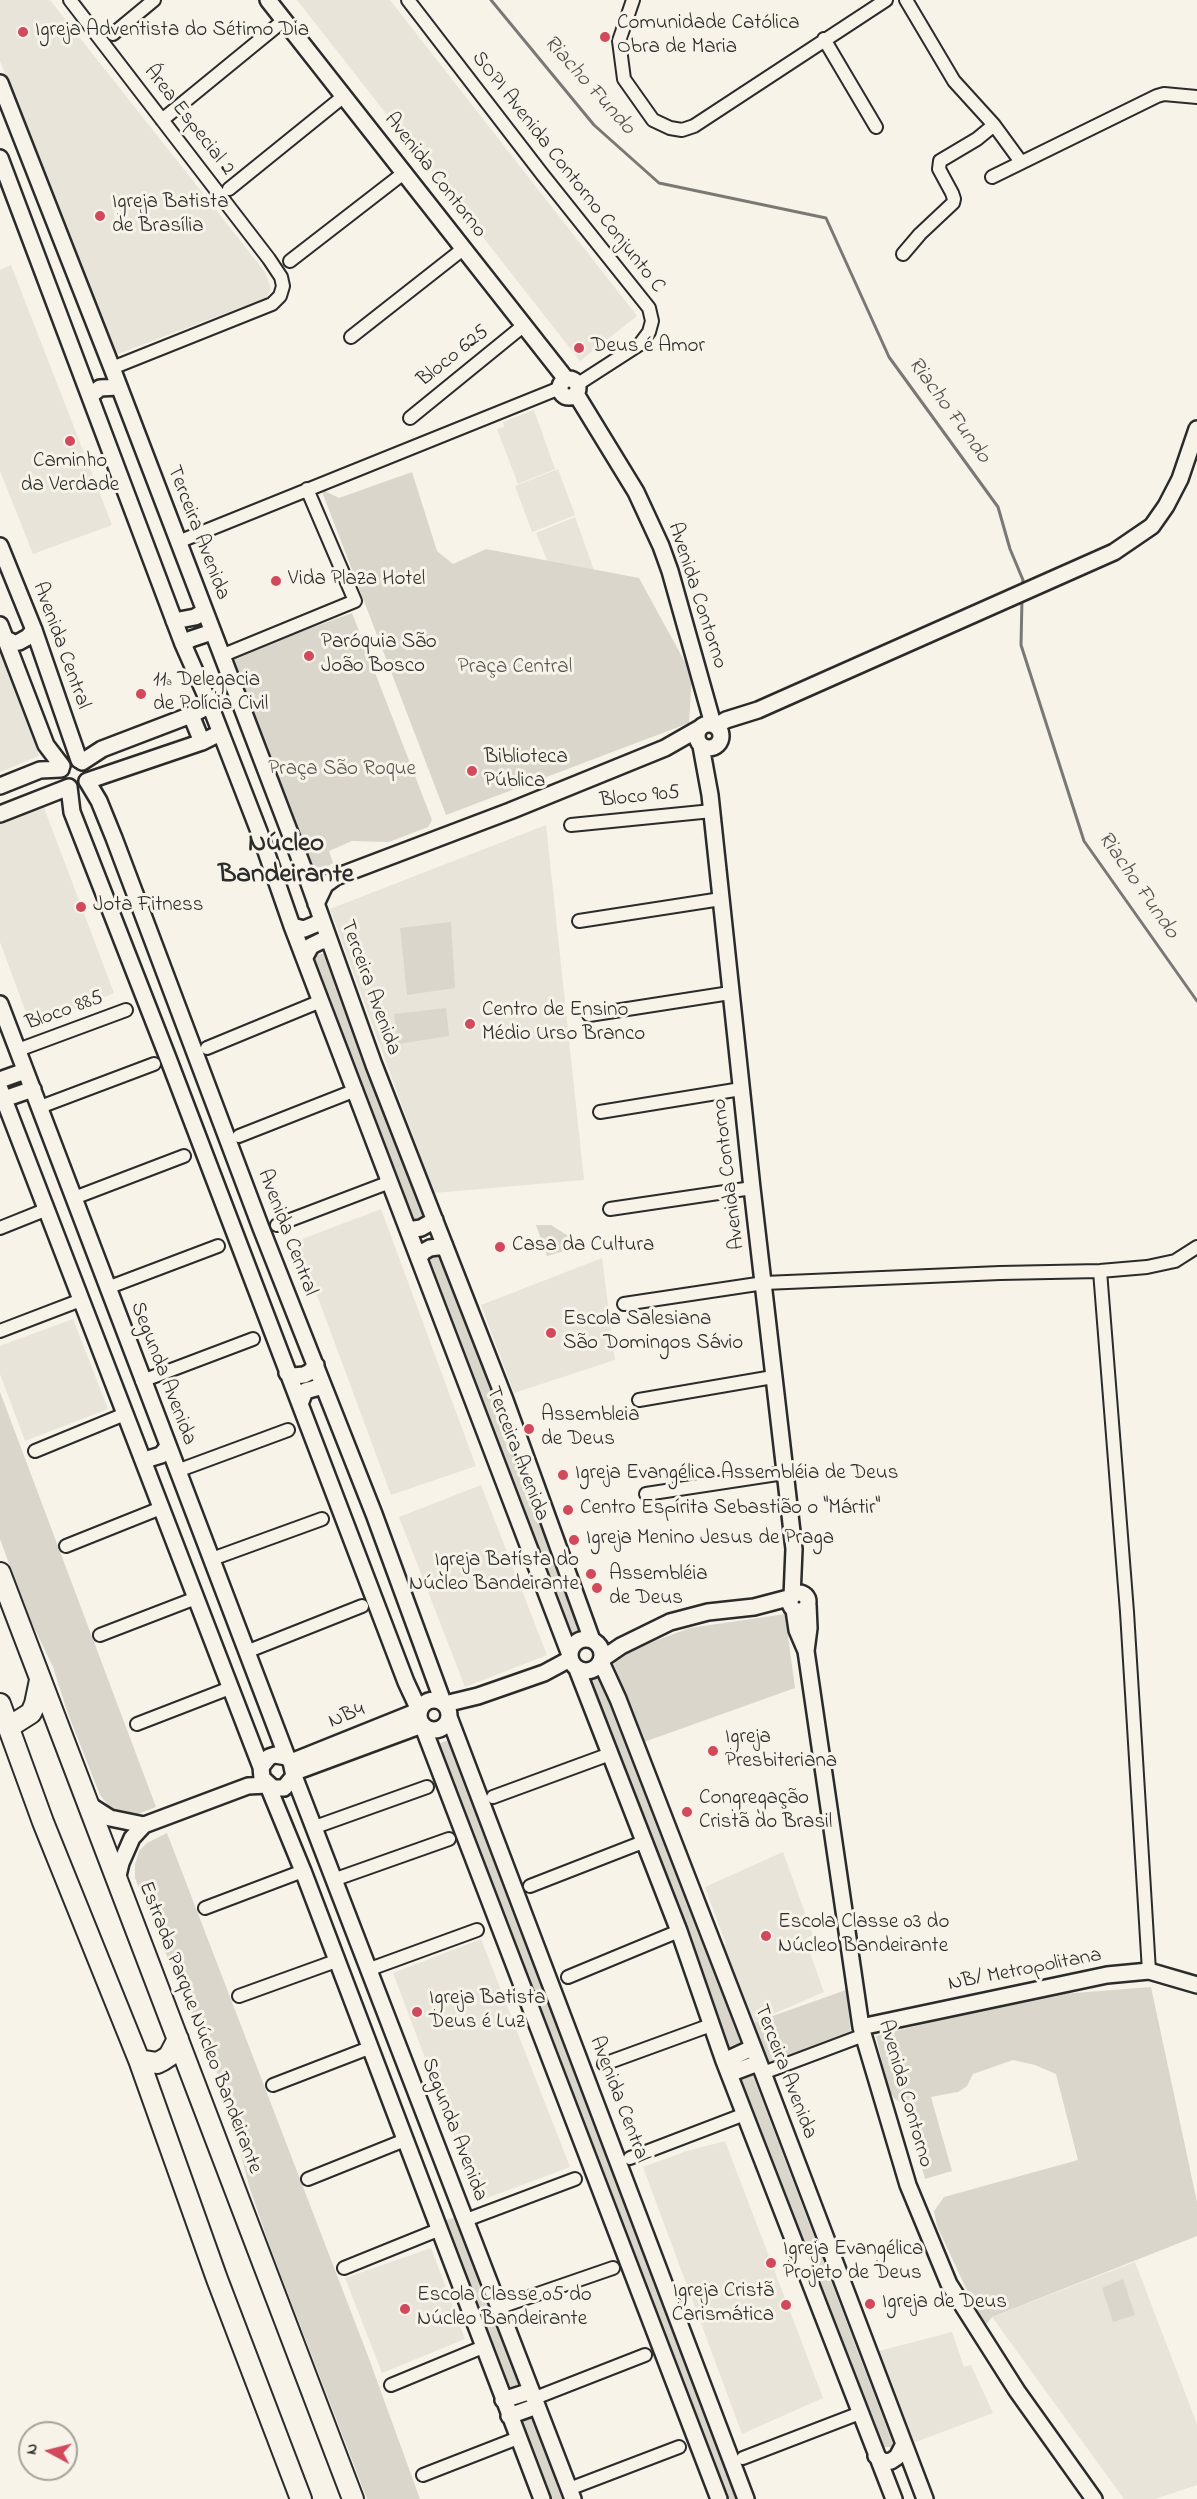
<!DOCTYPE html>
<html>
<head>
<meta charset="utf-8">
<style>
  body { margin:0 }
  #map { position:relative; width:1197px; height:2499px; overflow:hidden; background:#f7f3e8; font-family:"Indie Flower",sans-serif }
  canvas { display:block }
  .north { position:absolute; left:18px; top:2421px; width:60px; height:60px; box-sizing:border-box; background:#f7f3e8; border:2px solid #a5a39c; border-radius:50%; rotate:277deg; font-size:16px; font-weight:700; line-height:24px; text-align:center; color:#2b2b2b }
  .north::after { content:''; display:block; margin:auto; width:21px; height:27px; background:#d1495b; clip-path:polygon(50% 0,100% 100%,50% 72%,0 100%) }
</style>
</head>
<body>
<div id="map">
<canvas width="1197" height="2499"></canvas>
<div class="north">N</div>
</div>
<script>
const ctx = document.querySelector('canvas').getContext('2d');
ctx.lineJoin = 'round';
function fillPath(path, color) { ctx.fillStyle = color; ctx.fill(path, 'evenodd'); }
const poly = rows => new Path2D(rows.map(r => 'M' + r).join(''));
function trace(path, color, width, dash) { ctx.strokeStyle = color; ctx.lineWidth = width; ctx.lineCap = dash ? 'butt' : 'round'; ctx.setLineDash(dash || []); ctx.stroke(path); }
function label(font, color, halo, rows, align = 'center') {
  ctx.font = font + ' "Indie Flower",sans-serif'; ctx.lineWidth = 6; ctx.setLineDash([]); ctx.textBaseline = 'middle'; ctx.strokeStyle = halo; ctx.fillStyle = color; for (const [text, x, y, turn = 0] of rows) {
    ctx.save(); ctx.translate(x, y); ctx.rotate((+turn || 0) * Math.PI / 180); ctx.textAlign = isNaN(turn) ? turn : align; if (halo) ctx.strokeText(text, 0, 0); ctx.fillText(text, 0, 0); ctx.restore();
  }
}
fillPath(poly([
  [0,0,50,0,265,272,271,289,266,298,115,355,75,246,0,61],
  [297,0,390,0,637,316,580,361],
  [11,265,112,525,33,554,0,471,0,270],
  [534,410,555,469,518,484,497,429,504,427,503,422],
  [558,469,575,515,532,532,515,486],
  [575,517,594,570,557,585,536,533],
  [0,650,39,756,0,772],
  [43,805,114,993,31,1026,0,942,0,824],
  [546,825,584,1180,434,1193,330,909],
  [381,1209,476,1466,391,1495,297,1241],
  [602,1258,615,1360,514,1393,481,1305],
  [73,1319,108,1409,25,1441,0,1374,0,1346],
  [481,1485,547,1655,465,1687,399,1517],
  [783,1852,813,1935,805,1939,824,1992,750,2024,720,1947,726,1944,705,1887],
  [481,1939,570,2167,479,2201,393,1973],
  [725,2141,823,2398,742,2434,643,2167,687,2151],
  [431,2248,465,2339,382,2373,345,2278],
  [1135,2262,1197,2424,1197,2485,1155,2499,1124,2499,992,2317],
  [952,2332,964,2367,971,2365,993,2413,913,2443,879,2351]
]), '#e8e4da');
fillPath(poly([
  [412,472,437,551,453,564,486,549,639,578,692,675,689,723,446,815,321,489,339,498],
  [352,613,432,820,428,827,389,842,352,841,329,851,333,863,321,870,312,870,230,658],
  [451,922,455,988,407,995,400,928],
  [325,953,428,1213,411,1223,308,957],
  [446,1008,449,1036,398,1044,394,1014],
  [536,1225,551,1225,573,1239,575,1248,547,1256],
  [441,1252,585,1636,569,1643,422,1258],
  [0,1392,156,1807,135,1815,123,1814,111,1808,100,1795,67,1711,53,1667,27,1613,0,1539],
  [785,1614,795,1688,644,1742,611,1657,690,1628],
  [603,1675,743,2049,722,2056,582,1683],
  [451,1739,739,2499,721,2499,433,1746],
  [167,1833,368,2356,420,2499,367,2499,270,2247,250,2189,226,2099,209,2050,187,2005,135,1878,135,1865,139,1851,147,1843],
  [1151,1987,1197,2202,1197,2236,992,2317,984,2327,937,2226,934,2211,944,2197,1078,2160,1056,2074,1035,2065,1013,2060,973,2074,967,2086,958,2092,931,2097,952,2171,925,2179,904,2104,895,2099,889,2091,876,2036,1036,1996],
  [846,1990,851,2035,767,2067,750,2024],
  [750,2068,894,2447,877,2447,731,2077],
  [457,2217,564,2499,544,2499,439,2222],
  [1123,2279,1135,2315,1113,2322,1102,2288]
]), '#dad6cc');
trace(poly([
  [491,0,594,125,659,183,826,218,889,357,998,507,1010,549,1023,580,1022,587],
  [1022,599,1021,645,1084,841,1197,1001]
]), '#7a7874', 3);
const minor = poly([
  [70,0,269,259,281,277,283,286,280,296,272,304,112,368],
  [408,0,542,174,649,308,652,321,649,332,640,344,578,384],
  [633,0,619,41,624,79,653,120,670,128,682,130,694,126,886,0],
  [906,0,954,81,994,125,1021,162],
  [113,34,154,0],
  [824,39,876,127],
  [162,120,283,21],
  [992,177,1157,96,1164,94,1197,97],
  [229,189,344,96],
  [903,254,920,234,953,203,954,199,952,193,939,169,940,161,977,139,994,125],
  [290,261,405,172],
  [351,337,463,249],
  [410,418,523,326],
  [178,542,560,388],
  [221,656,355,601,307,489],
  [571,825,712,811],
  [579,921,721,899],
  [589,1015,730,993],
  [207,1048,321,1001],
  [18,1050,126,1010],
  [40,1107,154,1064],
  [600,1112,741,1089],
  [239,1136,356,1090],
  [74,1198,184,1156],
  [610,1209,752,1188],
  [277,1225,390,1182],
  [0,1228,45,1210],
  [1100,1271,1127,1612,1149,1971],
  [107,1288,218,1246],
  [624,1304,764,1283,1000,1273,1100,1271,1147,1267,1175,1261,1197,1247],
  [0,1331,81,1300],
  [142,1381,253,1339],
  [639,1400,773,1377],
  [35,1451,125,1414],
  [177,1471,288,1430],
  [646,1494,784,1473],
  [66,1546,161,1508],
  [212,1559,322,1519],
  [100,1635,196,1598],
  [246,1652,362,1606],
  [137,1724,230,1688],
  [493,1797,610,1754],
  [315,1827,427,1787],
  [336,1879,449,1839],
  [530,1886,643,1842],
  [205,1908,303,1871],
  [370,1969,477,1930],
  [568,1977,679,1931],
  [239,1996,336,1961],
  [604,2064,711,2025],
  [763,2073,864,2035],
  [273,2085,369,2048],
  [630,2158,745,2114],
  [308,2179,405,2140],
  [466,2220,575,2179],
  [344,2268,438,2230],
  [500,2307,613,2268],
  [391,2385,483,2347],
  [535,2398,645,2355],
  [743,2458,860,2413],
  [423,2475,518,2438],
  [569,2489,679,2447]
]);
const tertiary = poly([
  [268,0,566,379],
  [0,83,112,368,306,875,374,1065,505,1400,592,1640],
  [0,158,183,644,210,705,260,834,292,926,570,1655],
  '560 388a9 9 0 1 1 18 0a9 9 0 1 1-18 0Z',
  [576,394,636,492,661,546,670,571,713,724],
  [91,395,100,388,118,387],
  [0,546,34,630,79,760],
  [174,621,195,617,205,611],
  [0,625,46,745,62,766],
  [6,639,14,643,19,642,28,637,34,630],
  [183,644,191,639,212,632],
  [191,715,202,742],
  '697 736a12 12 0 1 1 24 0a12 12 0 1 1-24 0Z',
  [716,726,726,720,758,710,1114,552,1152,526,1166,506,1180,479,1197,429],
  [220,733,202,742,87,781,99,801,114,838,261,1228,374,1514,443,1702],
  [701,746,710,795,752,1188,794,1549,792,1597],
  [82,762,102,749,191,715,210,705],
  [0,786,40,770,61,769],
  [0,814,69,787,72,812,168,1058,406,1682,419,1710],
  [316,904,325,885,336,877,510,811,665,748,700,728],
  [292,926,304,929,316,924,321,919],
  [305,957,311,946,321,941,329,941],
  [0,1004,287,1757],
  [0,1080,25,1071],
  [0,1089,261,1767],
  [4,1099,33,1089],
  [408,1230,421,1228,435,1220],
  [419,1258,423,1252,430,1248,445,1246],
  [287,1373,293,1376,304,1375,310,1372,316,1365],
  [300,1404,305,1391,323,1386],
  [142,1458,148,1459,161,1455,167,1448],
  '790 1602a9 9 0 1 1 18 0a9 9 0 1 1-18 0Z',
  [794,1610,797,1630,806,1651,861,2027,908,2185,949,2284,1017,2391,1094,2499],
  '570 1655a16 16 0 1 1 32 0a16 16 0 1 1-32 0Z',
  [806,1651,809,1628,808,1605],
  [602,1659,621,1646,670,1622,708,1612,754,1607,792,1597],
  [601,1662,618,1699,763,2073,925,2499],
  [577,1669,679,1931,724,2061,894,2499],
  '419 1715a15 15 0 1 1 30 0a15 15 0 1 1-30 0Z',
  [445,1704,478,1696,544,1673,570,1659],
  [449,1717,746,2499],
  [423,1727,719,2499],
  [291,1762,418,1711],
  [295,1772,422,1725],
  [294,1776,284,1788,273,1788,262,1778,261,1767,269,1757,275,1755,287,1757,291,1762,294,1776,573,2499],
  [268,1786,303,1871,542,2499],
  [88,1804,110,1818,144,1825],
  [117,1880,121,1863,132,1838,144,1825,248,1786,267,1785],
  [861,2027,1107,1975,1149,1971,1197,1985],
  [724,2061,752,2048],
  [729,2074,758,2063],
  [503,2400,531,2391],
  [509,2416,537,2406],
  [876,2456,884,2462,891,2461,897,2457,904,2444]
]);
const trunk = poly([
  [0,1573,353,2499],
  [0,1704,43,1822,139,2060,217,2279,301,2499],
  [9,1727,31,1713,35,1704,40,1680],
  [139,2060,157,2063,163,2060,169,2056,178,2039]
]);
trace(minor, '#2b2b2b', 16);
trace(tertiary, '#2b2b2b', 20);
trace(trunk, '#2b2b2b', 24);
trace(minor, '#f7f3e8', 12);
trace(tertiary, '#f7f3e8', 15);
trace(trunk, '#f7f3e8', 20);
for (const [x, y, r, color] of [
  [23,32,6,"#d1495b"],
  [605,37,6,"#d1495b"],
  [100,216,6,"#d1495b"],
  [579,348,6,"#d1495b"],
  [70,441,6,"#d1495b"],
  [276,581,6,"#d1495b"],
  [309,656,6,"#d1495b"],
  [141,694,6,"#d1495b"],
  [472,771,6,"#d1495b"],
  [81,907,6,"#d1495b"],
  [470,1024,6,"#d1495b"],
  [500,1247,6,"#d1495b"],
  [551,1333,6,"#d1495b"],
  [529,1429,6,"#d1495b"],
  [563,1475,6,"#d1495b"],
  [568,1510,6,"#d1495b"],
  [574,1540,6,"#d1495b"],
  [591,1574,6,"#d1495b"],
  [597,1588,6,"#d1495b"],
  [713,1751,6,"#d1495b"],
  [687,1812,6,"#d1495b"],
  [766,1936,6,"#d1495b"],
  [417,2012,6,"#d1495b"],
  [771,2263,6,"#d1495b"],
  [870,2304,6,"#d1495b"],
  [786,2305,6,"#d1495b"],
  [405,2309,6,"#d1495b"]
]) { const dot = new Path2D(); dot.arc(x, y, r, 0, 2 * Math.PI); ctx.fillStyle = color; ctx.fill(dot); trace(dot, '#f7f3e8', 2); }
label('21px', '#2b2b2b', '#f7f3e8', [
  ["Comunidade Católica",617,25],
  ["Obra de Maria",617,49],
  ["Igreja Adventista do Sétimo Dia",35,32],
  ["Igreja Batista",112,204],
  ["de Brasília",112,228],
  ["Deus é Amor",591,348],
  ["Caminho",70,463,"center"],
  ["da Verdade",70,487,"center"],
  ["Vida Plaza Hotel",288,581],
  ["Paróquia São",321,644],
  ["João Bosco",321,668],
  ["11ª Delegacia",153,682],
  ["de Polícia Civil",153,706],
  ["Biblioteca",484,759],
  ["Pública",484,783],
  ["Jota Fitness",93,907],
  ["Centro de Ensino",482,1012],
  ["Médio Urso Branco",482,1036],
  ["Casa da Cultura",512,1247],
  ["Escola Salesiana",563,1321],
  ["São Domingos Sávio",563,1345],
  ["Assembleia",541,1417],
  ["de Deus",541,1441],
  ["Igreja Evangélica Assembléia de Deus",575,1475],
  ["Centro Espírita Sebastião o \"Mártir\"",580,1510],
  ["Igreja Menino Jesus de Praga",586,1540],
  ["Igreja Batista do",579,1562,"right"],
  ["Núcleo Bandeirante",579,1586,"right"],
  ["Assembléia",609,1576],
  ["de Deus",609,1600],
  ["Igreja",725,1739],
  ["Presbiteriana",725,1763],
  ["Congregação",699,1800],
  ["Cristã do Brasil",699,1824],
  ["Escola Classe 03 do",778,1924],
  ["Núcleo Bandeirante",778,1948],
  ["Igreja Batista",429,2000],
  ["Deus é Luz",429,2024],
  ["Igreja Evangélica",783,2251],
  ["Projeto de Deus",783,2275],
  ["Igreja Cristã",774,2293,"right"],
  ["Carismática",774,2317,"right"],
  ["Escola Classe 05 do",417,2297],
  ["Núcleo Bandeirante",417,2321],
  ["Igreja de Deus",882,2304]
], 'left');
label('21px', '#2b2b2b', '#f7f3e8', [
  ["Área Especial 2",188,121,52],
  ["SOPI Avenida Contorno Conjunto C",567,173,52],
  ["Avenida Contorno",434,176,52],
  ["Bloco 625",454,357,-39],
  ["Terceira Avenida",197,533,69],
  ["Avenida Contorno",696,596,72],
  ["Avenida Central",60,646,70],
  ["Bloco 905",640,798,-6],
  ["Terceira Avenida",369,988,70],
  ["Bloco 885",65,1012,-20],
  ["Avenida Contorno",730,1174,-97],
  ["Avenida Central",286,1233,69],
  ["Segunda Avenida",162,1374,69],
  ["Terceira Avenida",516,1454,69],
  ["NB4",347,1717,-22],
  ["NB/ Metropolitana",1025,1971,-11],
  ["Estrada Parque Núcleo Bandeirante",199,2028,69],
  ["Terceira Avenida",784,2072,69],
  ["Avenida Contorno",904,2094,74],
  ["Avenida Central",618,2100,69],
  ["Segunda Avenida",453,2130,69]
]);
label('21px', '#575653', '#f7f3e8', [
  ["Praça Central",515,669],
  ["Praça São Roque",342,771]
]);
label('italic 22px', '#53524f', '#f7f3e8', [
  ["Riacho Fundo",588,86,48],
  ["Riacho Fundo",948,411,54],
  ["Riacho Fundo",1137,886,55]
]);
label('bold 27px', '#2b2b2b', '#f7f3e8', [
  ["Núcleo",286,846],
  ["Bandeirante",286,877]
]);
</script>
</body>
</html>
